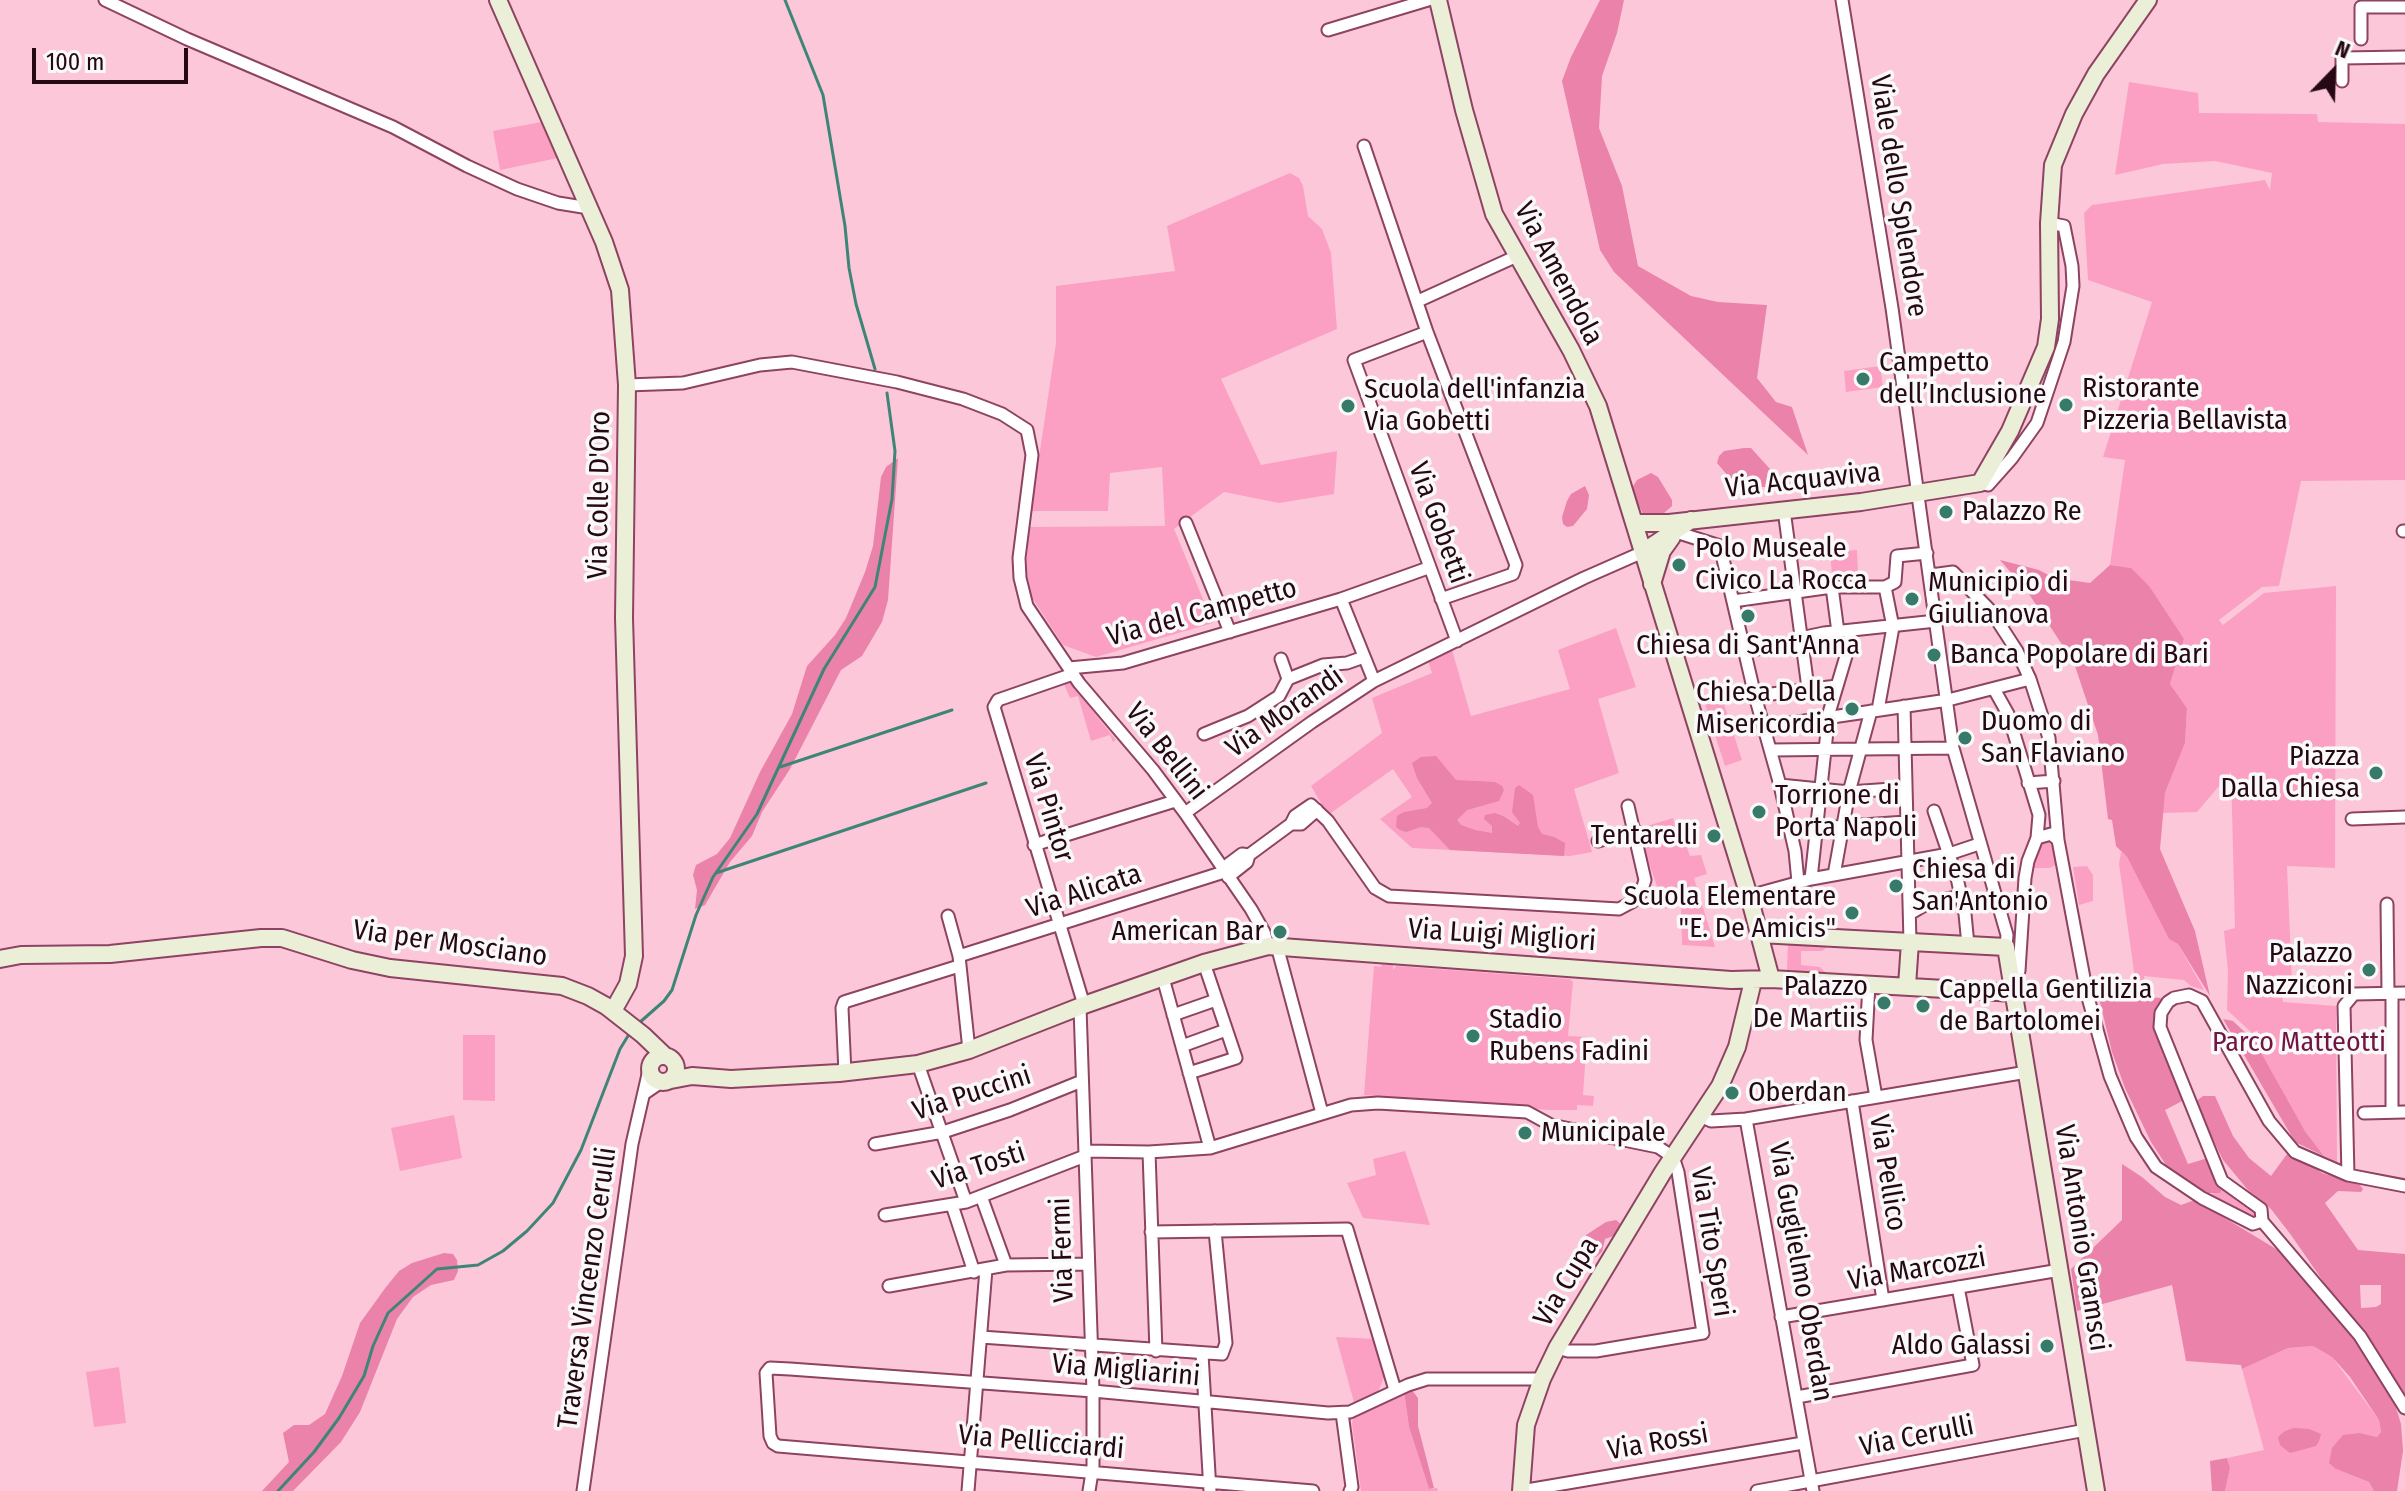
<!DOCTYPE html>
<html>
<head>
<meta charset="utf-8">
<style>
  body { margin:0 }
  #map { position:relative; width:2405px; height:1491px; overflow:hidden; background:#fcc8d9; font-family:"Fira Sans Condensed",sans-serif }
  canvas { display:block }
  .north { position:absolute; left:2293px; top:32px; width:80px; height:80px; -webkit-text-stroke:6px #f9f9f9; paint-order:stroke; rotate:23deg; font-size:22px; font-weight:700; line-height:32px; text-align:center; color:#250814 }
  .north::after { content:''; display:block; margin:auto; width:28px; height:36px; background:#250814; clip-path:polygon(50% 0,100% 100%,50% 72%,0 100%) }
  .scale { position:absolute; left:32px; top:48px; width:156px; height:36px; box-sizing:border-box; border:4px solid #250814; border-top:0; padding-left:10px; font-size:24px; line-height:28px; white-space:nowrap; color:#250814; -webkit-text-stroke:6px #f9f9f9; paint-order:stroke }
</style>
</head>
<body>
<div id="map">
<canvas width="2405" height="1491"></canvas>
<div class="north">N</div>
<div class="scale">100 m</div>
</div>
<script>
const ctx = document.querySelector('canvas').getContext('2d');
ctx.lineJoin = 'round';
function fillPath(path, color) { ctx.fillStyle = color; ctx.fill(path, 'evenodd'); }
const poly = rows => new Path2D(rows.map(r => 'M' + r).join(''));
function trace(path, color, width, dash) { ctx.strokeStyle = color; ctx.lineWidth = width; ctx.lineCap = dash ? 'butt' : 'round'; ctx.setLineDash(dash || []); ctx.stroke(path); }
function label(font, color, halo, rows, align = 'center') {
  ctx.font = font + ' "Fira Sans Condensed",sans-serif'; ctx.lineWidth = 7; ctx.setLineDash([]); ctx.textBaseline = 'middle'; ctx.strokeStyle = halo; ctx.fillStyle = color; for (const [text, x, y, turn = 0] of rows) {
    ctx.save(); ctx.translate(x, y); ctx.rotate((+turn || 0) * Math.PI / 180); ctx.textAlign = isNaN(turn) ? turn : align; if (halo) ctx.strokeText(text, 0, 0); ctx.fillText(text, 0, 0); ctx.restore();
  }
}
fillPath(poly([
  [2129,82,2198,93,2199,113,2317,114,2318,122,2405,124,2405,480,2301,481,2279,586,2262,587,2219,620,2223,625,2264,593,2336,586,2335,868,2287,866,2292,983,2281,984,2283,1002,2336,1006,2337,1162,2324,1156,2305,1131,2258,1047,2258,1030,2252,1033,2227,1010,2228,971,2224,931,2235,928,2231,772,2197,812,2162,813,2165,793,2185,743,2187,708,2170,684,2184,639,2131,568,2110,565,2125,460,2103,457,2152,302,2088,280,2084,213,2092,205,2265,180,2270,190,2272,173,2215,161,2163,164,2115,175],
  [547,121,563,157,500,170,493,131],
  [1290,173,1299,178,1303,186,1308,216,1322,229,1331,253,1337,329,1221,379,1261,465,1337,451,1334,494,1279,503,1224,492,1174,529,1213,623,1096,657,1063,645,1025,587,1029,527,1165,526,1162,467,1110,473,1108,511,1031,511,1056,343,1056,286,1175,271,1167,226],
  [1880,366,1883,387,1846,392,1844,371],
  [1857,550,1858,573,1832,575,1830,552],
  [1616,628,1636,687,1598,699,1619,773,1574,789,1592,852,1570,856,1412,848,1380,819,1412,797,1393,769,1328,815,1311,786,1382,733,1372,698,1432,673,1428,661,1452,650,1471,716,1570,689,1558,650],
  [1070,683,1116,740,1113,742,1110,735,1091,741,1078,696,1070,698,1064,684],
  [1722,698,1742,760,1725,766,1705,704],
  [1673,818,1679,837,1683,836,1690,856,1701,855,1707,874,1694,878,1715,947,1682,945,1681,905,1665,909,1637,829],
  [2046,839,2054,848,2057,864,2050,868,2032,868,2039,844],
  [2121,852,2127,857,2169,939,2178,944,2204,990,2191,986,2184,980,2144,976,2145,985,2136,986,2119,864],
  [2087,866,2093,875,2093,901,2079,905,2073,867],
  [1788,942,1830,945,1822,951,1801,951,1801,965,1820,967,1827,974,1787,970],
  [1382,964,1393,965,1393,970,1396,966,1570,979,1573,982,1568,1036,1587,1037,1583,1095,1594,1096,1593,1106,1577,1105,1577,1110,1549,1110,1364,1095,1374,966,1381,967],
  [463,1035,495,1035,495,1101,463,1100],
  [454,1115,462,1158,400,1171,391,1128],
  [1405,1151,1430,1225,1363,1218,1347,1183,1376,1175,1373,1159],
  [2219,1180,2258,1213,2259,1216,2254,1218,2208,1193,2213,1194],
  [1336,1337,1375,1339,1385,1375,1378,1392,1355,1406],
  [2313,1346,2332,1357,2379,1420,2381,1432,2377,1437,2360,1433,2336,1469,2369,1482,2374,1491,2225,1491,2230,1468,2227,1458,2264,1450,2242,1369,2288,1348],
  [119,1367,126,1423,94,1427,86,1372],
  [1404,1391,1409,1427,1429,1489,1437,1488,1438,1491,1361,1491,1352,1424,1353,1418,1356,1414]
]), '#fba0c2');
fillPath(poly([
  [1600,0,1624,0,1617,33,1602,76,1599,128,1622,186,1638,266,1691,296,1718,302,1767,305,1757,378,1776,402,1792,407,1808,455,1614,272,1600,250,1562,81,1571,57],
  [1744,448,1751,448,1770,469,1773,479,1768,487,1748,487,1740,484,1729,477,1717,463,1719,456,1724,451],
  [898,458,888,600,882,622,862,656,841,670,790,769,762,812,752,836,730,862,705,905,695,909,697,890,693,875,696,865,717,854,730,838,760,772,792,714,807,666,835,635,846,618,865,572,873,546,881,477,886,467],
  [1651,473,1658,477,1672,500,1672,506,1663,514,1643,514,1633,494,1632,488,1637,480],
  [1585,486,1589,495,1587,509,1573,526,1567,527,1563,524,1562,517,1567,501,1571,494],
  [2000,560,2039,570,2054,578,2090,583,2110,565,2131,568,2149,586,2184,639,2170,684,2187,708,2185,743,2165,793,2160,849,2195,931,2210,996,2178,944,2169,939,2127,857,2116,846,2112,820,2108,819,2098,735,2074,663,2027,591],
  [1436,756,1456,780,1495,782,1502,786,1504,790,1499,801,1467,810,1457,820,1461,825,1475,830,1492,833,1492,826,1484,819,1485,815,1495,813,1503,816,1518,826,1520,823,1512,812,1515,788,1519,785,1533,795,1538,827,1542,834,1554,837,1565,843,1564,856,1450,850,1429,828,1421,827,1406,832,1400,830,1396,827,1397,816,1404,812,1427,808,1432,803,1417,778,1412,763,1421,757],
  [2098,994,2162,998,2156,1009,2155,1022,2184,1100,2165,1110,2188,1164,2208,1158,2222,1189,2220,1193,2208,1193,2180,1177,2166,1165,2151,1142,2125,1088,2112,1052],
  [2223,1019,2233,1021,2251,1038,2258,1037,2258,1047,2305,1131,2324,1156,2295,1142],
  [2203,1096,2215,1096,2233,1136,2249,1158,2271,1176,2290,1150,2322,1173,2360,1185,2363,1189,2361,1192,2338,1191,2325,1203,2358,1250,2405,1254,2405,1404,2400,1392,2291,1235,2271,1209,2248,1190,2223,1160,2195,1102],
  [2360,1285,2381,1285,2381,1304,2376,1307,2361,1308],
  [2122,1164,2142,1177,2165,1197,2181,1205,2195,1200,2286,1255,2358,1339,2392,1395,2401,1424,2403,1451,2397,1491,2374,1491,2369,1482,2336,1469,2329,1463,2332,1448,2343,1435,2360,1433,2377,1437,2381,1432,2379,1420,2350,1377,2332,1357,2313,1346,2288,1348,2242,1369,2241,1365,2186,1361,2172,1285,2077,1311,2071,1269,2122,1220],
  [1616,1220,1623,1226,1619,1234,1605,1239,1602,1252,1596,1257,1593,1256,1585,1246,1586,1235,1606,1222],
  [444,1253,453,1254,457,1260,458,1271,454,1280,431,1285,413,1297,397,1319,360,1412,341,1442,293,1491,262,1491,289,1462,283,1433,294,1425,309,1425,325,1414,342,1376,360,1323,386,1287,399,1271,412,1263],
  [1411,1389,1418,1398,1418,1426,1434,1488,1429,1489,1409,1427,1404,1391],
  [2294,1428,2309,1429,2321,1434,2319,1441,2316,1446,2290,1453,2280,1445,2278,1437,2285,1431],
  [2227,1458,2230,1468,2225,1491,2212,1491,2210,1461]
]), '#ea82aa');
trace(poly([
  [785,0,823,95,845,226,849,268,856,304,875,369],
  [780,767,952,710],
  [716,873,986,783],
  [639,1023,664,1001,672,990,696,915,713,877,757,814,824,669,875,587,892,499,895,451,887,393],
  [278,1491,314,1452,339,1418,364,1376,373,1346,388,1313,437,1269,478,1265,503,1251,527,1231,553,1203,581,1150,620,1049,631,1031]
]), '#3f8577', 3);
const street = poly([
  [105,0,187,39,393,127,467,166,517,189,558,203,589,208],
  [1842,0,1892,308,1953,748,2007,935,2006,947],
  [1328,30,1428,0],
  [2361,39,2361,7,2405,7],
  [2342,81,2342,58,2405,57],
  [1364,146,1427,332,1516,565,1513,574,1441,599],
  [1418,301,1517,256],
  [1427,332,1354,360,1457,641],
  [627,385,683,383,760,365,792,362,897,382,963,399,1002,414,1027,430,1032,455,1019,558,1020,578,1027,606,1079,683,1153,770,1185,813,1251,909,1264,932,1268,946],
  [1980,483,1988,485,2012,458,2037,423,2064,342,2073,286,2072,266,2064,226,2049,223],
  [1784,510,1808,688],
  [1186,523,1230,632],
  [1672,527,1676,532,1720,546,1755,696,1780,785,1795,851,1798,882],
  [2403,531,2405,531],
  [1931,575,1953,572,1991,611,2017,651,2030,679,2049,738,2058,840,2087,994,2110,1076,2136,1137,2156,1167,2202,1198,2253,1224,2262,1221],
  [1832,587,1838,632],
  [1341,599,1428,568],
  [1733,601,1832,587,1885,587],
  [1745,651,1802,641,1805,637,1824,633,1936,621],
  [1069,668,1123,663,1341,599,1374,681,1584,578,1643,552],
  [1073,674,998,700,994,707,1084,1005],
  [1288,679,1323,665,1347,663,1364,657],
  [1994,689,2008,714,2039,815,2037,838],
  [1755,696,1837,686],
  [1904,706,1910,942],
  [1878,710,1893,627,1885,587,1895,582,1897,556,1927,553],
  [1764,727,1948,700,2030,679],
  [1204,734,1248,716,1279,696,1288,679,1281,659],
  [1771,750,1953,748],
  [2028,783,2054,781],
  [1780,785,1849,792,1906,788],
  [1934,811,1957,878,1965,914,1968,945],
  [1185,813,1312,722,1374,681],
  [2352,819,2405,817],
  [1291,824,1301,824,1317,810],
  [1790,830,1906,822],
  [1598,841,1635,830],
  [1034,845,1175,801],
  [1222,869,1242,854,1249,855],
  [1834,875,1849,792,1871,711],
  [1228,877,1247,862,1249,855,1291,824,1295,816,1311,805,1328,821,1375,888,1389,896,1619,909,1632,902,1641,893,1645,880,1628,806],
  [1811,879,1829,713,1849,646,1851,630],
  [1749,896,1811,879,1949,854,1979,844],
  [2387,904,2388,993],
  [1911,913,1928,903,1960,896],
  [948,916,959,956,969,1050],
  [1277,946,1322,1113],
  [959,956,1224,872],
  [2019,971,2025,878,2028,861,2037,838,2051,834,2058,840],
  [1163,978,1210,1148],
  [1869,984,1866,1040,1876,1097],
  [1080,1007,1093,1391,1093,1466,1089,1491],
  [1173,1015,1216,1000],
  [1182,1046,1226,1030],
  [918,1064,966,1202],
  [845,1073,842,1008,844,1002,959,966],
  [1189,1073,1236,1058,1204,963],
  [645,1093,661,1082],
  [1852,1101,1883,1300],
  [2392,1112,2392,993],
  [2364,1113,2405,1112],
  [1702,1117,1711,1121,1746,1119,2027,1072],
  [1746,1119,1813,1491],
  [875,1144,943,1132,1010,1110,1082,1081],
  [1085,1151,1149,1152,1210,1148,1351,1105,1378,1103,1527,1112,1551,1125,1658,1147,1673,1157,1678,1172,1703,1333,1596,1351,1568,1351,1557,1348],
  [1149,1152,1156,1351],
  [2348,1175,2344,1006,2354,994,2405,993],
  [981,1196,1006,1265],
  [952,1205,974,1272],
  [885,1215,966,1202,1085,1156],
  [2262,1221,2261,1209,2222,1181,2160,1027,2161,1013,2168,1002,2174,998,2189,995,2202,1001,2269,1121,2295,1152,2348,1175,2405,1186],
  [2262,1221,2360,1336,2405,1408],
  [1151,1232,1347,1229,1395,1390],
  [889,1286,1006,1265,1087,1264],
  [1781,1317,2060,1270],
  [981,1337,1222,1354,1226,1343,1215,1231],
  [1202,1354,1210,1491],
  [1797,1397,1973,1365,1958,1287],
  [1342,1413,1352,1487,1350,1491],
  [583,1491,632,1144,649,1070],
  [968,1491,986,1269],
  [1313,1491,778,1446,773,1443,770,1436,766,1373,770,1368,790,1369,1093,1391,1328,1413,1350,1412,1408,1385,1427,1379,1542,1379],
  [1521,1491,1803,1443],
  [1757,1491,2086,1430]
]);
const secondary = poly([
  [498,0,604,242,620,290,627,385,624,618,634,956,628,984,613,1011],
  [1438,0,1464,110,1494,214,1571,350,1598,406,1749,896,1771,979],
  [1634,523,1669,523,1861,502,1980,483,2010,431,2046,347,2050,319,2049,223,2053,165,2074,114,2096,74,2148,0],
  [1643,552,1691,520],
  [1652,584,1662,551,1672,537],
  [1759,934,2006,947],
  [2006,947,2096,1491],
  [0,959,21,955,110,954,261,938,282,938,352,960,390,968,562,986,588,996,606,1006,643,1035,665,1056],
  [1907,986,1910,942],
  '650 1069a13 13 0 1 1 26 0a13 13 0 1 1-26 0Z',
  [671,1080,692,1076,731,1079,839,1073,918,1064,969,1050,1084,1005,1204,963,1268,946,1731,980,1771,979,2014,993],
  [1521,1491,1526,1425,1542,1379,1557,1348,1663,1172,1720,1086,1737,1047,1753,981]
]);
trace(street, '#8d4361', 15);
trace(secondary, '#8d4361', 20);
trace(street, '#fff', 11);
trace(secondary, '#ebefd7', 16);
for (const [x, y, r, color] of [
  [1863,379,8,"#387a6a"],
  [2066,405,8,"#387a6a"],
  [1348,406,8,"#387a6a"],
  [1946,512,8,"#387a6a"],
  [1679,565,8,"#387a6a"],
  [1912,599,8,"#387a6a"],
  [1748,616,8,"#387a6a"],
  [1934,655,8,"#387a6a"],
  [1852,709,8,"#387a6a"],
  [1965,738,8,"#387a6a"],
  [2376,773,8,"#387a6a"],
  [1759,812,8,"#387a6a"],
  [1714,836,8,"#387a6a"],
  [1896,886,8,"#387a6a"],
  [1852,913,8,"#387a6a"],
  [1280,932,8,"#387a6a"],
  [2369,970,8,"#387a6a"],
  [1884,1003,8,"#387a6a"],
  [1923,1006,8,"#387a6a"],
  [1473,1036,8,"#387a6a"],
  [1732,1093,8,"#387a6a"],
  [1525,1133,8,"#387a6a"],
  [2047,1346,8,"#387a6a"]
]) { const dot = new Path2D(); dot.arc(x, y, r, 0, 2 * Math.PI); ctx.fillStyle = color; ctx.fill(dot); trace(dot, '#f9f9f9', 3); }
label('28px', '#250814', '#f9f9f9', [
  ["Viale dello Splendore",1898,196,81],
  ["Via Amendola",1558,274,62],
  ["Via Acquaviva",1803,481,-6],
  ["Via Colle D'Oro",600,495,-89],
  ["Via Gobetti",1438,523,70],
  ["Via del Campetto",1202,613,-15],
  ["Via Morandi",1285,713,-35],
  ["Via Bellini",1166,752,52],
  ["Via Pintor",1048,808,73],
  ["Via Alicata",1084,892,-18],
  ["Via Luigi Migliori",1502,936,4],
  ["Via per Mosciano",450,944,8],
  ["Via Puccini",972,1094,-18],
  ["Via Tosti",979,1167,-18],
  ["Via Pellico",1887,1173,81],
  ["Via Antonio Gramsci",2081,1238,81],
  ["Via Tito Speri",1711,1242,81],
  ["Via Fermi",1063,1250,-92],
  ["Via Marcozzi",1917,1270,-10],
  ["Via Guglielmo Oberdan",1800,1272,80],
  ["Via Cupa",1567,1282,-59],
  ["Traversa Vincenzo Cerulli",588,1288,-82],
  ["Via Migliarini",1126,1371,5],
  ["Via Cerulli",1917,1437,-11],
  ["Via Pellicciardi",1041,1443,5],
  ["Via Rossi",1658,1443,-10]
]);
label('28px', '#250814', '#f9f9f9', [
  ["Campetto",1879,363],
  ["dell’Inclusione",1879,395],
  ["Ristorante",2082,389],
  ["Pizzeria Bellavista",2082,421],
  ["Scuola dell'infanzia",1364,390],
  ["Via Gobetti",1364,422],
  ["Palazzo Re",1962,512],
  ["Polo Museale",1695,549],
  ["Civico La Rocca",1695,581],
  ["Municipio di",1928,583],
  ["Giulianova",1928,615],
  ["Chiesa di Sant'Anna",1748,646,"center"],
  ["Banca Popolare di Bari",1950,655],
  ["Chiesa Della",1836,693,"right"],
  ["Misericordia",1836,725,"right"],
  ["Duomo di",1981,722],
  ["San Flaviano",1981,754],
  ["Piazza",2360,757,"right"],
  ["Dalla Chiesa",2360,789,"right"],
  ["Torrione di",1775,796],
  ["Porta Napoli",1775,828],
  ["Tentarelli",1698,836,"right"],
  ["Chiesa di",1912,870],
  ["San'Antonio",1912,902],
  ["Scuola Elementare",1836,897,"right"],
  ["\"E. De Amicis\"",1836,929,"right"],
  ["American Bar",1264,932,"right"],
  ["Palazzo",2353,954,"right"],
  ["Nazziconi",2353,986,"right"],
  ["Palazzo",1868,987,"right"],
  ["De Martiis",1868,1019,"right"],
  ["Cappella Gentilizia",1939,990],
  ["de Bartolomei",1939,1022],
  ["Stadio",1489,1020],
  ["Rubens Fadini",1489,1052],
  ["Oberdan",1748,1093],
  ["Municipale",1541,1133],
  ["Aldo Galassi",2031,1346,"right"]
], 'left');
label('28px', '#711442', '#f9f9f9', [
  ["Parco Matteotti",2299,1043]
]);
</script>
</body>
</html>
